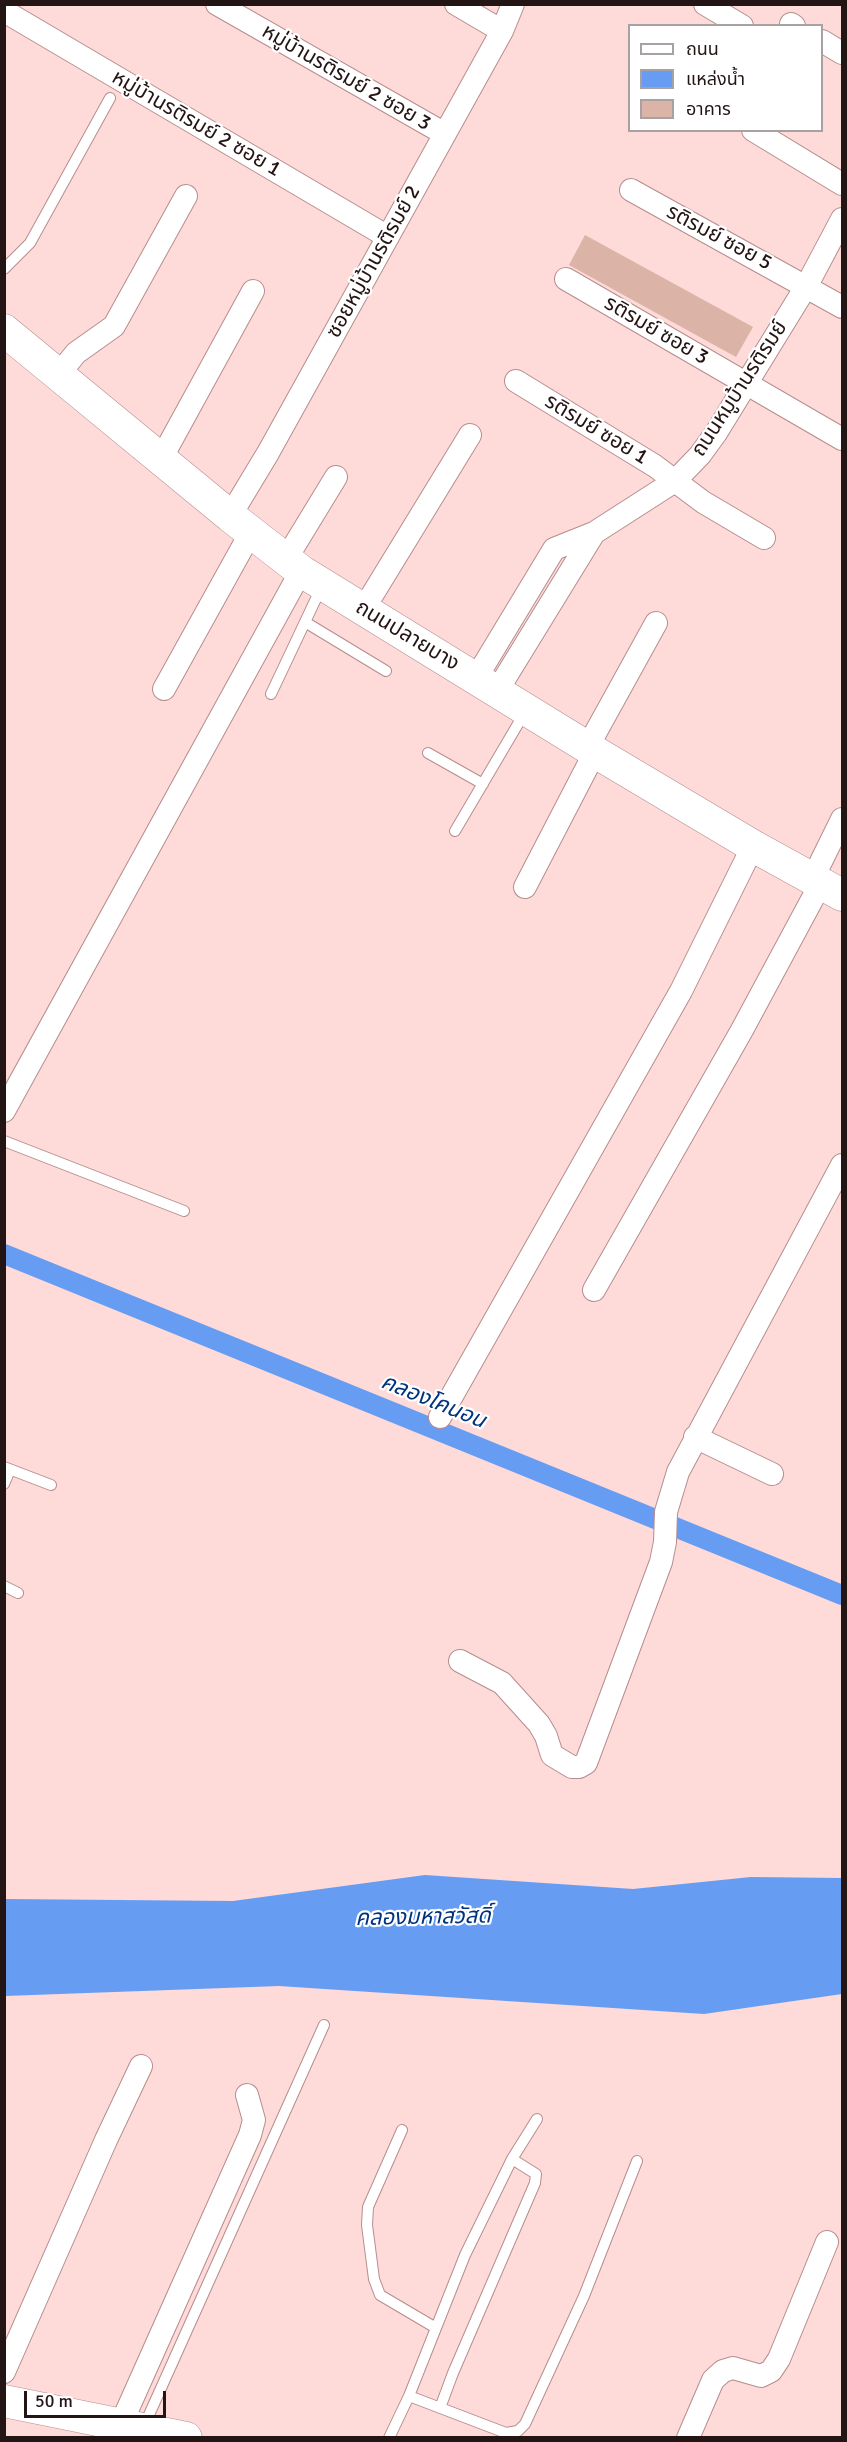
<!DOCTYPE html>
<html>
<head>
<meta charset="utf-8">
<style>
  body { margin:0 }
  #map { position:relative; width:847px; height:2442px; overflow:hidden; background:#fedad9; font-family:Signika,"Noto Sans Thai",sans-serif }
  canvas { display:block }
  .frame { position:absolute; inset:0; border:6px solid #241515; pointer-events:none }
  .legend { position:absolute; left:628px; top:24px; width:195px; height:108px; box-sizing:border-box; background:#fff; border:2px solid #a7a1a1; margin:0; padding:8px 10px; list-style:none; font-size:18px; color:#241515 }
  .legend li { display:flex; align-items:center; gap:12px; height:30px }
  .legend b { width:30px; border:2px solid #a7a1a1 }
  .scale { position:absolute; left:24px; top:2391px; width:142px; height:27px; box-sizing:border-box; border:3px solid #241515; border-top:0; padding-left:8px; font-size:18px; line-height:21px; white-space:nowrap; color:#241515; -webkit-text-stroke:4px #fff; paint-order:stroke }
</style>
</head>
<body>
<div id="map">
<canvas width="847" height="2442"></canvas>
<div class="frame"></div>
<ul class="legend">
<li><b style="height:8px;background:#fff"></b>ถนน</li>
<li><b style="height:16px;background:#669df3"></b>แหล่งน้ำ</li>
<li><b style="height:16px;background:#dcb4a7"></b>อาคาร</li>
</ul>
<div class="scale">50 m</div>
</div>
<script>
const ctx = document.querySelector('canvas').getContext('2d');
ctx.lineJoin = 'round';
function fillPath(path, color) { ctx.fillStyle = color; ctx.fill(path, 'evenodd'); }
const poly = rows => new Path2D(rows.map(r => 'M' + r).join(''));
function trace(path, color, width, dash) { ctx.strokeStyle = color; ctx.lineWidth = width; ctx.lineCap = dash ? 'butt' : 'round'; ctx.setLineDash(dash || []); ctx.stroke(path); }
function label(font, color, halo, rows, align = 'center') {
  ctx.font = font + ' Signika,"Noto Sans Thai",sans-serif'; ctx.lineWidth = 4.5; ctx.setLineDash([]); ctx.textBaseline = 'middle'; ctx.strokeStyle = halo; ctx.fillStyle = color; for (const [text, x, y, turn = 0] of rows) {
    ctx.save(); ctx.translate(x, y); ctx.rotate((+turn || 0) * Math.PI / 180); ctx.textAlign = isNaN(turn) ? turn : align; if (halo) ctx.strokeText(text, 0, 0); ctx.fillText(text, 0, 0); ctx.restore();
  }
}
fillPath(poly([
  [425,1875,633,1889,751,1877,842,1878,842,1994,704,2014,279,1986,5,1996,5,1899,233,1901]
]), '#669df3');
trace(poly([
  [4,1254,842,1595]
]), '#669df3', 20);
fillPath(poly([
  [585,235,753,327,736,357,569,265]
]), '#dcb4a7');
const lane = poly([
  [4,269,30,243,110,98],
  [305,622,386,671],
  [271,694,322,586],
  [428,753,483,784],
  [455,831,525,712],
  [4,1141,184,1211],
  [4,1467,51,1485],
  [4,1484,10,1470],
  [4,1586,18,1593],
  [402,2130,368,2207,367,2225,374,2279,380,2295,436,2328],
  [409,2396,506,2433,518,2431,525,2424,584,2296,637,2161],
  [440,2408,453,2373,535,2183,536,2174,512,2159],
  [144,2426,324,2025],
  [389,2438,409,2396,465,2255,512,2159,537,2119]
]);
const street = poly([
  [217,4,445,134],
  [456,4,502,31],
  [705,4,742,26],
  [4,11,388,237],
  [791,24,794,26],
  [822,41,842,53],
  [753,130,842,184],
  [631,190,842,307],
  [566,279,842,439],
  [59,374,76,353,114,326,186,196],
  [516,381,655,466,703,502,764,538],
  [161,459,253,291],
  [230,516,268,453,502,31,513,4],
  [286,559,336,477],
  [363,610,470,435],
  [476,678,554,549,594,533,675,481,700,455,716,433,807,285,842,219],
  [164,689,251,532],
  [497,691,594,533],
  [587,748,656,623],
  [813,878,842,819],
  [525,887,595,752],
  [4,1111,301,571],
  [594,1290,742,1030,821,883],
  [440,1417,681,991,753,846],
  [695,1437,772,1474],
  [460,1661,502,1683,539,1724,546,1736,552,1755,572,1767,579,1767,586,1763,661,1562,665,1542,666,1512,678,1472,842,1165],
  [4,2372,106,2140,141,2066],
  [121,2424,250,2135,254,2120,247,2095],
  [688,2438,713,2380,723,2371,733,2368,761,2376,771,2371,779,2359,827,2242]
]);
const secondary = poly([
  [4,330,230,516,301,571,595,752,753,846,842,895],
  [4,2401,186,2438]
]);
trace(lane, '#b68d8d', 12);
trace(street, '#b68d8d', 24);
trace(secondary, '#b68d8d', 33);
trace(lane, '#fff', 10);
trace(street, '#fff', 22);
trace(secondary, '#fff', 32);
label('21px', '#241515', '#fff', [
  ["หมู่บ้านรติรมย์ 2 ซอย 3",346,78,30],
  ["หมู่บ้านรติรมย์ 2 ซอย 1",196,124,30],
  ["รติรมย์ ซอย 5",719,238,28],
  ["ซอยหมู่บ้านรติรมย์ 2",374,262,-61],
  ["รติรมย์ ซอย 3",656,331,30],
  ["ถนนหมูบ้านรติรมย์",740,389,-57],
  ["รติรมย์ ซอย 1",596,430,31],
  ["ถนนปลายบาง",407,636,31]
]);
label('italic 22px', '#00337d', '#fff', [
  ["คลองโคนอน",433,1402,22],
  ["คลองมหาสวัสดิ์",423,1918,-1]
]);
</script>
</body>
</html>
